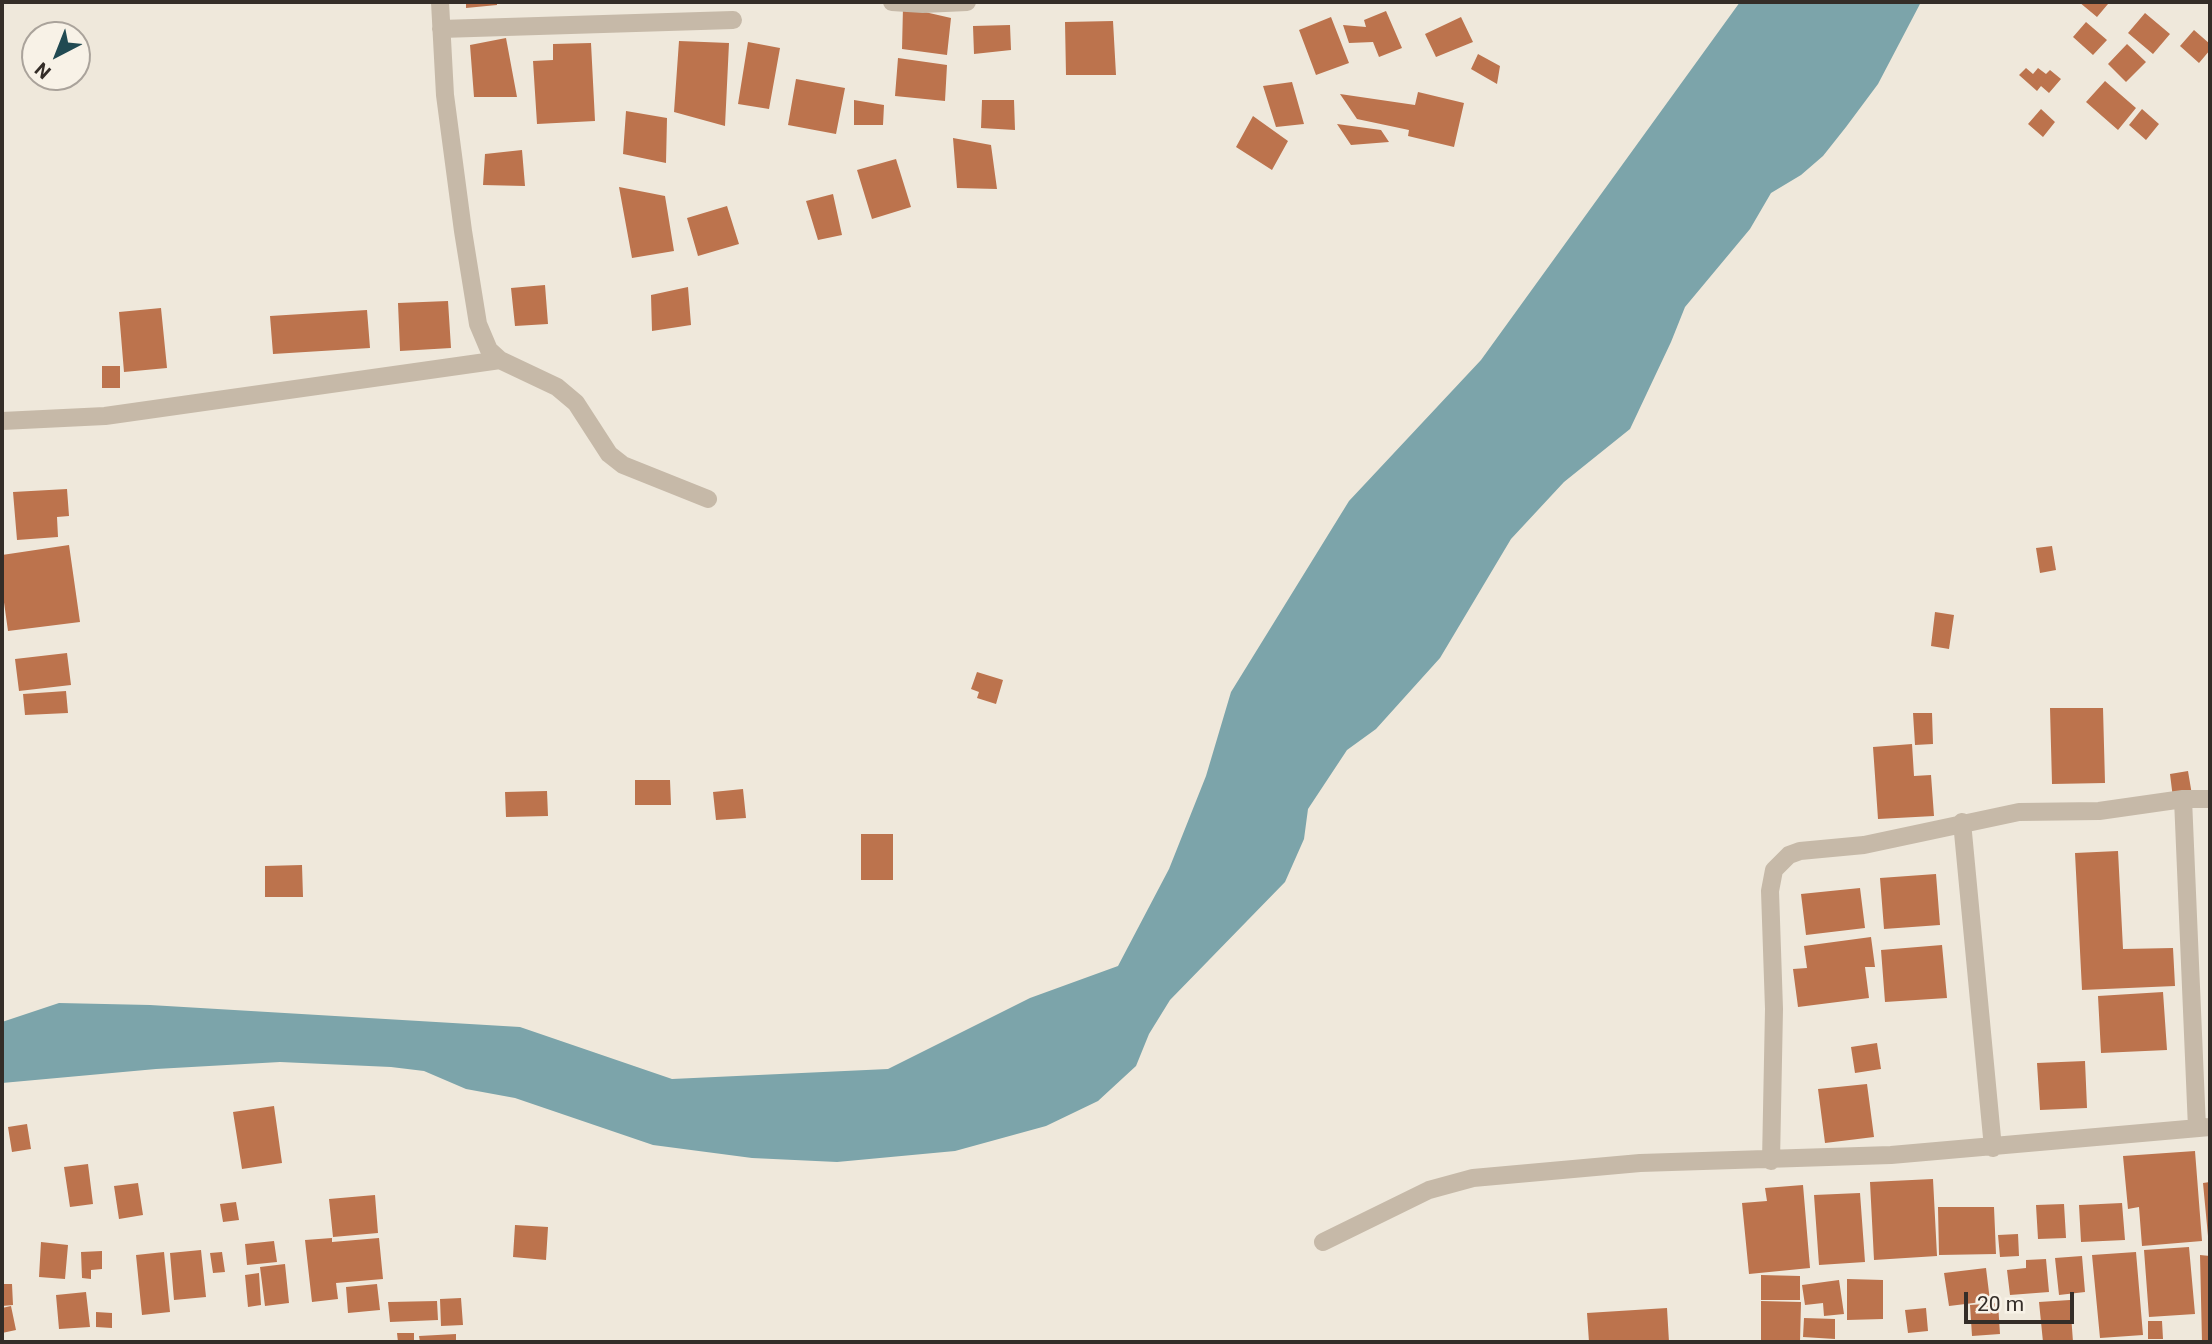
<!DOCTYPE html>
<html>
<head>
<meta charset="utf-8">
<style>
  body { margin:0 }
  #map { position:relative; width:2212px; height:1344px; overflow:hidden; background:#efe8db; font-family:Roboto,sans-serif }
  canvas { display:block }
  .frame { position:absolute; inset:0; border:4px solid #342d28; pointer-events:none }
  .north { position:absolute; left:21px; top:21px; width:70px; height:70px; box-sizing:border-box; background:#f8f2e7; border:2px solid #aaa39b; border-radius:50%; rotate:222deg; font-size:19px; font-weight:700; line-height:28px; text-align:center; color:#342d28 }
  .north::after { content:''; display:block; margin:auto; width:24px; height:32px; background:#214a52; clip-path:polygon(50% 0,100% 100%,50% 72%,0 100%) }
  .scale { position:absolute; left:1964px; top:1292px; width:110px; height:32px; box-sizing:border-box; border:4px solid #342d28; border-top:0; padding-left:9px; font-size:21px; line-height:24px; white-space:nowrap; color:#342d28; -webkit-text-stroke:5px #f8f2e7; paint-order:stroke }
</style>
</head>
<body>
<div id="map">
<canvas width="2212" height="1344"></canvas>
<div class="frame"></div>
<div class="north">N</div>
<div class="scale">20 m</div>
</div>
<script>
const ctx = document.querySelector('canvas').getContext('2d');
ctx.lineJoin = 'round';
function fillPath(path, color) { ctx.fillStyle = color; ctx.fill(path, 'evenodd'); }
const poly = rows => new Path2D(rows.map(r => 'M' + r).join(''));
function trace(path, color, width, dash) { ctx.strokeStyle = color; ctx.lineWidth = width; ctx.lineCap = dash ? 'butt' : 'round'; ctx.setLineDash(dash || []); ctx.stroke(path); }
fillPath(poly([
  [1740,2,1921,2,1878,84,1846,127,1823,156,1801,175,1771,193,1750,229,1685,307,1671,342,1630,429,1564,482,1511,539,1440,658,1376,729,1347,750,1308,809,1304,839,1285,882,1170,1000,1149,1034,1136,1066,1098,1101,1046,1126,955,1151,837,1162,752,1158,653,1145,515,1098,466,1089,424,1071,391,1067,280,1062,156,1069,2,1083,2,1022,59,1003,150,1005,520,1027,672,1079,888,1069,1030,998,1118,966,1169,869,1206,776,1231,692,1349,501,1481,360]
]), '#7ca4aa');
fillPath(poly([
  [466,2,497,2,497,5,466,8],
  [2079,2,2105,2,2108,4,2097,17],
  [903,7,951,18,947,55,902,49],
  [1386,11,1402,48,1379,57,1373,42,1349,43,1343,25,1366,27,1364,20],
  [2145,13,2170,34,2153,54,2128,33],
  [1331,17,1349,63,1316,75,1299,30],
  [1461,17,1473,42,1436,57,1425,34],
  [1113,21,1116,75,1066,75,1065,22],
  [2086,22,2107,40,2093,55,2073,37],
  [1010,25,1011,50,974,54,973,26],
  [2194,30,2210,44,2210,50,2199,63,2180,46],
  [506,38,517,97,474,97,470,45],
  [679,41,729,43,725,126,674,112],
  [748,42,780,48,769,109,738,104],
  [591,43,595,121,537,124,533,61,553,60,553,44],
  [2127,44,2146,62,2126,82,2108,64],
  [1478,54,1500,66,1497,84,1471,69],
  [898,58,947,65,945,101,895,96],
  [2026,68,2033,74,2038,68,2046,74,2050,70,2061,79,2049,93,2041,86,2037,91,2019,75],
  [796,79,845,88,836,134,788,125],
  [2105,81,2136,108,2118,130,2086,102],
  [1292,82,1304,124,1276,127,1263,86],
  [1418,92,1464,103,1454,147,1408,136,1409,130,1357,119,1340,94,1415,105],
  [854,100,884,105,883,125,854,125],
  [982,100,1014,100,1015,130,981,128],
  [2041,109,2055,122,2043,137,2028,124],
  [2142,109,2159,124,2146,140,2129,125],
  [626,111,667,118,666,163,623,154],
  [1253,116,1288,141,1272,170,1236,147],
  [1337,124,1381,130,1389,142,1351,145],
  [953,138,991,145,997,189,957,188],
  [522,150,525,186,483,185,485,154],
  [896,159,911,207,872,219,857,170],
  [619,187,665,196,674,251,632,258],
  [833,194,842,235,818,240,806,201],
  [727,206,739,244,698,256,687,218],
  [545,285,548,324,515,326,511,288],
  [688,287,691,325,652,331,651,295],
  [448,301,451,348,400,351,398,303],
  [161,308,167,368,124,372,119,312],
  [367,310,370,348,273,354,270,316],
  [102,366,120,366,120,388,102,388],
  [67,489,69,516,57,517,58,537,17,540,13,492],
  [69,545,80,622,8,631,2,588,2,555],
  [2052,546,2056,570,2040,573,2036,548],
  [1935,612,1954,615,1949,649,1931,646],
  [67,653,71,685,19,691,15,659],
  [977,672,1003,680,996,704,977,698,979,692,971,689],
  [66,691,68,713,25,715,23,694],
  [2050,708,2103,708,2105,783,2052,784],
  [1913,713,1932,713,1933,744,1915,745],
  [1912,744,1914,776,1931,775,1934,816,1878,819,1873,747],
  [2188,771,2192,795,2173,798,2170,774],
  [635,780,670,780,671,805,635,805],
  [743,789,746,818,716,820,713,792],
  [547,791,548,816,506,817,505,792],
  [861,834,893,834,893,880,861,880],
  [2118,851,2123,949,2173,948,2175,986,2082,990,2075,853],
  [302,865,303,897,265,897,265,866],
  [1936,874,1940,925,1884,929,1880,878],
  [1860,888,1865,928,1806,935,1801,894],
  [1871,937,1875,967,1865,967,1869,998,1798,1007,1793,969,1807,968,1804,946],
  [1942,945,1947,998,1885,1002,1881,950],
  [2163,992,2167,1050,2101,1053,2098,996],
  [1877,1043,1881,1069,1855,1073,1851,1047],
  [2085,1061,2087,1108,2040,1110,2037,1063],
  [1867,1084,1874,1137,1825,1143,1818,1089],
  [274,1106,282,1163,242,1169,233,1112],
  [27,1124,31,1149,12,1152,8,1127],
  [2195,1151,2202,1241,2142,1246,2139,1207,2128,1209,2123,1156],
  [88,1164,93,1204,70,1207,64,1167],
  [1933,1179,1937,1256,1874,1260,1870,1182],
  [2210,1182,2210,1236,2208,1236,2203,1183],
  [138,1183,143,1215,119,1219,114,1186],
  [1803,1185,1810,1268,1749,1274,1742,1203,1767,1201,1765,1188],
  [1860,1193,1865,1262,1819,1265,1814,1195],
  [375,1195,378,1233,333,1237,329,1199],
  [236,1202,239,1220,223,1222,220,1204],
  [2122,1203,2125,1240,2081,1242,2079,1205],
  [2064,1204,2066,1238,2038,1239,2036,1205],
  [1938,1207,1994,1207,1996,1254,1939,1255],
  [515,1225,548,1227,546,1260,513,1257],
  [2018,1234,2019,1256,2000,1257,1998,1235],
  [332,1238,332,1242,379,1238,383,1279,336,1283,338,1299,312,1302,305,1240],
  [274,1241,277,1262,247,1265,245,1244],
  [41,1242,68,1245,65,1279,39,1277],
  [2189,1247,2195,1314,2149,1317,2144,1250],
  [201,1250,206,1297,174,1300,170,1253],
  [102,1251,102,1269,91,1270,91,1279,82,1278,81,1252],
  [164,1252,170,1312,142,1315,136,1255],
  [222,1252,225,1272,213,1273,210,1253],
  [2136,1252,2143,1335,2100,1338,2092,1255],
  [2200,1255,2210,1256,2210,1342,2202,1342],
  [2082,1256,2085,1292,2059,1295,2055,1258],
  [2046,1259,2049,1292,2010,1295,2007,1270,2026,1268,2026,1260],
  [285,1264,289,1303,265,1306,260,1267],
  [1986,1268,1990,1301,1949,1306,1944,1273],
  [259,1273,261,1305,248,1307,245,1275],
  [1761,1275,1800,1276,1800,1300,1761,1300],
  [1847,1279,1883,1280,1883,1319,1847,1320],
  [1839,1280,1844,1314,1824,1316,1823,1303,1805,1305,1802,1285],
  [2,1284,12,1284,13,1305,2,1306],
  [377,1284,380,1310,348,1313,346,1287],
  [86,1292,90,1327,59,1329,56,1295],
  [461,1298,463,1325,441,1326,440,1299],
  [2070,1300,2073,1342,2043,1342,2039,1302],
  [437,1301,438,1320,390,1322,388,1302],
  [1761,1301,1801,1302,1800,1342,1761,1341],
  [1998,1303,2000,1334,1972,1336,1970,1305],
  [11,1306,16,1330,2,1333,2,1308],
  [1667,1308,1669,1342,1589,1342,1587,1313],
  [1926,1308,1928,1331,1908,1333,1905,1310],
  [96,1312,112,1313,112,1328,96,1327],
  [1804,1318,1835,1319,1835,1339,1803,1337],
  [2148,1321,2162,1321,2163,1339,2148,1339],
  [397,1333,414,1333,414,1342,398,1342],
  [456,1334,456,1342,420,1342,419,1336]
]), '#bc734d');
trace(poly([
  [440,2,445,95,463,231,478,324,489,350,500,360,557,387,576,403,609,454,623,465,708,499],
  [892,2,923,4,967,2],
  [441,29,733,20],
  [2,421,105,416,500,360],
  [2183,799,2197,1128],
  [1962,822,1993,1148],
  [1771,1161,1774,1009,1770,891,1774,870,1789,855,1800,851,1864,845,2019,812,2099,811,2183,799,2210,799],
  [1323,1242,1429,1190,1473,1178,1640,1163,1891,1155,2210,1127]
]), '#c6b9a8', 18);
</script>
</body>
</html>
